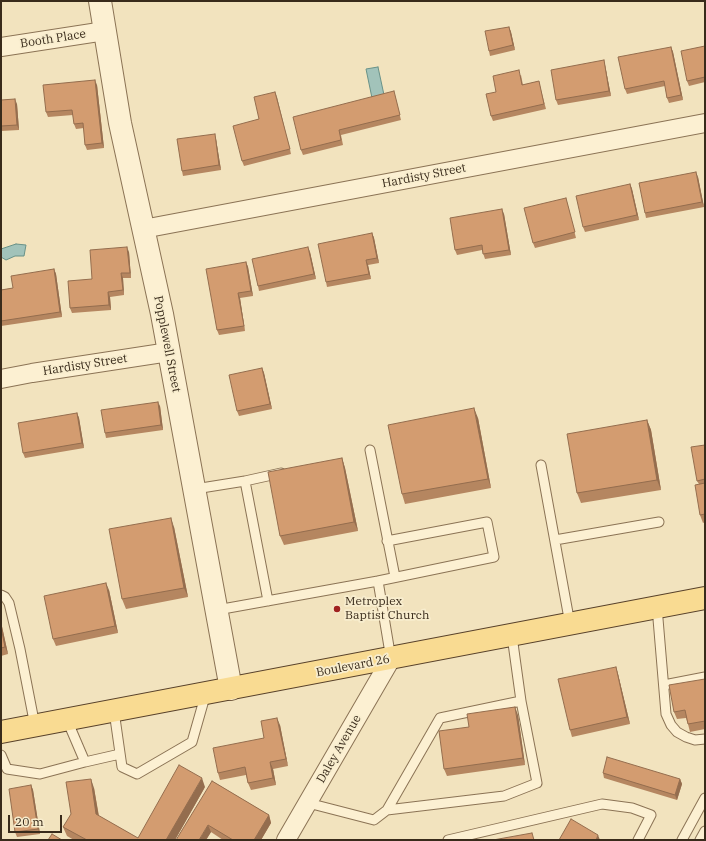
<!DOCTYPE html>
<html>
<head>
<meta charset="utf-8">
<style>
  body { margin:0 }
  #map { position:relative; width:706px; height:841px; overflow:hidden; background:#f2e3be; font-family:"IBM Plex Serif",serif }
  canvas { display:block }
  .frame { position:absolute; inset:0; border:2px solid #392b1b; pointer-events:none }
  .scale { position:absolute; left:8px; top:815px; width:54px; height:18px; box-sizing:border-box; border:2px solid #392b1b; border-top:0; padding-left:5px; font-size:12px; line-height:14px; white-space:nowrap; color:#392b1b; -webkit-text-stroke:3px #f8edce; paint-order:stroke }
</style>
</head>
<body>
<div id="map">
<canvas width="706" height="841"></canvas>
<div class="frame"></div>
<div class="scale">20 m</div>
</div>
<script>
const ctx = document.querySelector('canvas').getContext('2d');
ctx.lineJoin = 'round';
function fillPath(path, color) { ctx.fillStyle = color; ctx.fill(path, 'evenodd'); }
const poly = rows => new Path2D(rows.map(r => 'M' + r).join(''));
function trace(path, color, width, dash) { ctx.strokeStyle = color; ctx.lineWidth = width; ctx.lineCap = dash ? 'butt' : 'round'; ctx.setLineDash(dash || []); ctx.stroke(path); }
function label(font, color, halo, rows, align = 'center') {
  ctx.font = font + ' "IBM Plex Serif",serif'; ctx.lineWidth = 3.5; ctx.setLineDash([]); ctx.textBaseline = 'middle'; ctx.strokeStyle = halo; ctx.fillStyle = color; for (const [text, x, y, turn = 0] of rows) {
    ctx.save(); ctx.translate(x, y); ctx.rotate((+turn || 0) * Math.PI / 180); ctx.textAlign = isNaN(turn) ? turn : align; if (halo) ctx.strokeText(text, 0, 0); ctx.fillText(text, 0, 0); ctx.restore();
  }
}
const water = poly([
  [378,67,384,95,372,98,366,69,378,67],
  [16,244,26,245,24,256,15,256,6,260,1,257,1,249,16,244]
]);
fillPath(water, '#a2c3ba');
trace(water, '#689188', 1);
const service = poly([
  [370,450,395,577],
  [541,465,570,624],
  [245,481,281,473],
  [195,489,245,481,268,601],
  [555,540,659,522],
  [378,581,494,557,487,522,387,541],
  [1,595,5,597,9,603,20,649,35,726],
  [657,607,666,714,671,725,677,732,686,737,695,740,705,739],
  [217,610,378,581,391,659],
  [664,685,705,677],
  [114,711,122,767,137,774,192,742,206,693],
  [67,720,85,762,120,754],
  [1,755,7,769,40,774,85,762],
  [308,803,374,820,387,810,440,718,521,701],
  [387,810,504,796,537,783,521,701,512,636],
  [448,840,602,804,632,808,651,815,638,840],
  [682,840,705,798],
  [700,840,705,831]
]);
const minor = poly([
  [1,47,105,31],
  [143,229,705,123],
  [1,379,32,373,169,352],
  [286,840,391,659]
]);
const tertiary = poly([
  [100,1,120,123,162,314,231,689]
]);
const primary = poly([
  [1,732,705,598]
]);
trace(service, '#8b7355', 11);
trace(minor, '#8b7355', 20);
trace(tertiary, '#8b7355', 24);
trace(primary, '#58412a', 24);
trace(service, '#fcf0d2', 9);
trace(minor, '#fcf0d2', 18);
trace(tertiary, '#fcf0d2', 22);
trace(primary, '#f9db92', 22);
fillPath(poly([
  [509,27,511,32,515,50,490,56,489,51],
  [705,46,705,82,689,86,687,81],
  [671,47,673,52,683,100,669,103,667,98,665,86,627,94,625,89],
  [604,60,605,65,611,96,558,105,556,100],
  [521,75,523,85,539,81,540,86,546,109,493,121,491,116,496,92],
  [97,85,104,148,87,150,85,145,84,128,76,129,74,124,73,115,48,117,46,112],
  [275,92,291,154,244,166,242,161,259,119],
  [395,96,401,120,341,135,343,145,303,155,301,150],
  [1,100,17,104,19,130,1,131],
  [216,139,221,170,183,176,182,171],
  [698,177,704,207,646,218,645,213],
  [630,184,632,189,639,220,585,232,583,227],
  [566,198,576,238,535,248,533,243],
  [504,214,511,255,485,259,482,250,457,255,455,250],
  [372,233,374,238,379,263,368,265,371,279,327,287,326,282],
  [129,252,131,278,123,278,124,295,110,297,111,310,72,313,70,308,92,279],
  [310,252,316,279,259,291,258,286],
  [246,262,248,267,253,296,240,298,245,331,219,335,217,330],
  [54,269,56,274,62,317,1,326,1,290,13,288],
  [262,368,264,373,272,409,239,416,237,411],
  [160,406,163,430,106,438,105,433],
  [77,413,79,418,84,448,25,458,23,453],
  [478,418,491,488,405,504,402,494],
  [647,420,651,430,661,490,581,503,577,493],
  [705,445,705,522,703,523,700,515,699,484,697,481],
  [342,458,345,468,358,531,284,545,280,536],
  [174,527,188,597,126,609,122,599],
  [109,590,118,633,56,646,53,639],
  [1,622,8,654,1,656],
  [616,667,618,674,630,724,572,737,570,730],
  [705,679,705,729,690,732,688,724,686,718,677,719,674,712],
  [518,715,525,765,447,776,444,769],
  [280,725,288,766,273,769,276,785,251,790,248,783,246,775,220,780,218,773,264,738],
  [603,773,680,779,682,784,677,800,604,778],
  [212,781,269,815,271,823,261,840,223,840,211,832,206,840],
  [31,785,33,790,40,834,17,837,15,832],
  [205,787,175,840,74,840,67,836,63,827,94,788,99,816,138,838]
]), '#b58660');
fillPath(poly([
  [509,27,511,32,515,50,513,45],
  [671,47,673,52,683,100,681,95],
  [604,60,605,65,611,96,609,91],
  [95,80,97,85,104,148,102,143],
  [275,92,277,97,291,154,290,149],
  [15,99,17,104,19,130,17,125],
  [215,134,216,139,221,170,219,165],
  [696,172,698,177,704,207,702,202],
  [630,184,632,189,639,220,637,215],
  [502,209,504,214,511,255,509,250],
  [372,233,374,238,379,263,377,258],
  [127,247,129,252,131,278,130,273],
  [308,247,310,252,316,279,314,274],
  [366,260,368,265,371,279,369,274],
  [246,262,248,267,253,296,251,291],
  [54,269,56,274,62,317,60,312],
  [121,273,123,278,124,295,123,290],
  [108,292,110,297,111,310,109,305],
  [238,293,240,298,245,331,244,326],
  [262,368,264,373,272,409,270,404],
  [158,402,160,406,163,430,161,425],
  [474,408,478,418,491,488,488,479],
  [77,413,79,418,84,448,82,443],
  [647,420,651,430,661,490,657,480],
  [342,458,345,468,358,531,354,522],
  [171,518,174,527,188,597,184,588],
  [106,583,109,590,118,633,115,626],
  [1,622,8,654,5,647,1,627],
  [616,667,618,674,630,724,627,717],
  [515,707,518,715,525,765,523,758],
  [277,718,280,725,288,766,286,759],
  [270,762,273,769,276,785,273,778],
  [202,778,205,787,175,840,166,840],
  [91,779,94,788,100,824,96,814],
  [680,779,682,784,677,800,675,795],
  [31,785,33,790,40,834,38,829],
  [269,815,271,823,261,840,254,840],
  [208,825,211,832,206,840,199,840],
  [598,835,600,840,596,840]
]), '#946d4e');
const building = poly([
  [509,27,513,45,489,51,485,31,509,27],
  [705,46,705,77,687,81,681,51,705,46],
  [671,47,681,95,667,98,664,81,625,89,618,57,671,47],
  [604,60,609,91,556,100,551,70,604,60],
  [519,70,522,85,539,81,544,104,491,116,486,94,496,92,493,76,519,70],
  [95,80,102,143,85,145,83,123,74,124,72,110,46,112,43,85,95,80],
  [394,91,400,115,339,130,341,140,301,150,293,117,394,91],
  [275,92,290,149,242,161,233,126,259,119,254,97,275,92],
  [15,99,17,125,1,126,1,100,15,99],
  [215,134,219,165,182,171,177,139,215,134],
  [696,172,702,202,645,213,639,183,696,172],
  [630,184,637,215,583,227,576,196,630,184],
  [566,198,575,232,533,243,524,208,566,198],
  [502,209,509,250,483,254,482,245,455,250,450,218,502,209],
  [372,233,377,258,366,260,369,274,326,282,318,244,372,233],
  [127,247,130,273,121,273,123,290,108,292,109,305,70,308,68,281,92,279,90,250,127,247],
  [308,247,314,274,258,286,252,259,308,247],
  [246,262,251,291,238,293,244,326,217,330,206,269,246,262],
  [54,269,60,312,1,321,1,290,13,288,11,276,54,269],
  [262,368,270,404,237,411,229,375,262,368],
  [158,402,161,425,105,433,101,410,158,402],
  [474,408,488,479,402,494,388,425,474,408],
  [77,413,82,443,23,453,18,423,77,413],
  [647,420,657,480,577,493,567,434,647,420],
  [705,445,705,479,697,481,691,447,705,445],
  [342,458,354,522,280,536,268,472,342,458],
  [705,483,705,514,700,515,695,485,705,483],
  [171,518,184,588,122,599,109,529,171,518],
  [106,583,115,626,53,639,44,596,106,583],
  [1,627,5,647,1,648,1,627],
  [616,667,627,717,570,730,558,679,616,667],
  [705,679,705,721,688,724,685,710,674,712,669,685,705,679],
  [515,707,523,758,444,769,439,731,469,727,467,714,515,707],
  [277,718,286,759,270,762,273,778,248,783,245,767,218,773,213,748,264,738,261,721,277,718],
  [607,757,680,779,675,795,603,773,607,757],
  [179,765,202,778,166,840,87,840,63,827,71,814,66,782,91,779,96,814,138,838,179,765],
  [212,781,269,815,254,840,233,840,208,825,199,840,176,840,212,781],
  [31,785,38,829,15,832,9,789,31,785],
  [571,819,598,835,596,840,559,840,571,819],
  [532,833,534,840,493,840,532,833],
  [52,834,62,840,48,840,52,834]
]);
fillPath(building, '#d39c70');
trace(building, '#946d4e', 1);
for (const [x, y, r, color] of [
  [337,609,4,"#a02220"]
]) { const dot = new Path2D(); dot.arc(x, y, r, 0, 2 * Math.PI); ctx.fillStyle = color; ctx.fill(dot); trace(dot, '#f8edce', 1.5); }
label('12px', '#392b1b', '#f8edce', [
  ["Booth Place",53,39,-9],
  ["Hardisty Street",424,176,-11],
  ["Popplewell Street",167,344,79],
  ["Hardisty Street",85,365,-9],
  ["Boulevard 26",353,666,-11],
  ["Daley Avenue",339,749,-60]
]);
label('12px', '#392b1b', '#f8edce', [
  ["Metroplex",345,602],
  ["Baptist Church",345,616]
], 'left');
</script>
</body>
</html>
